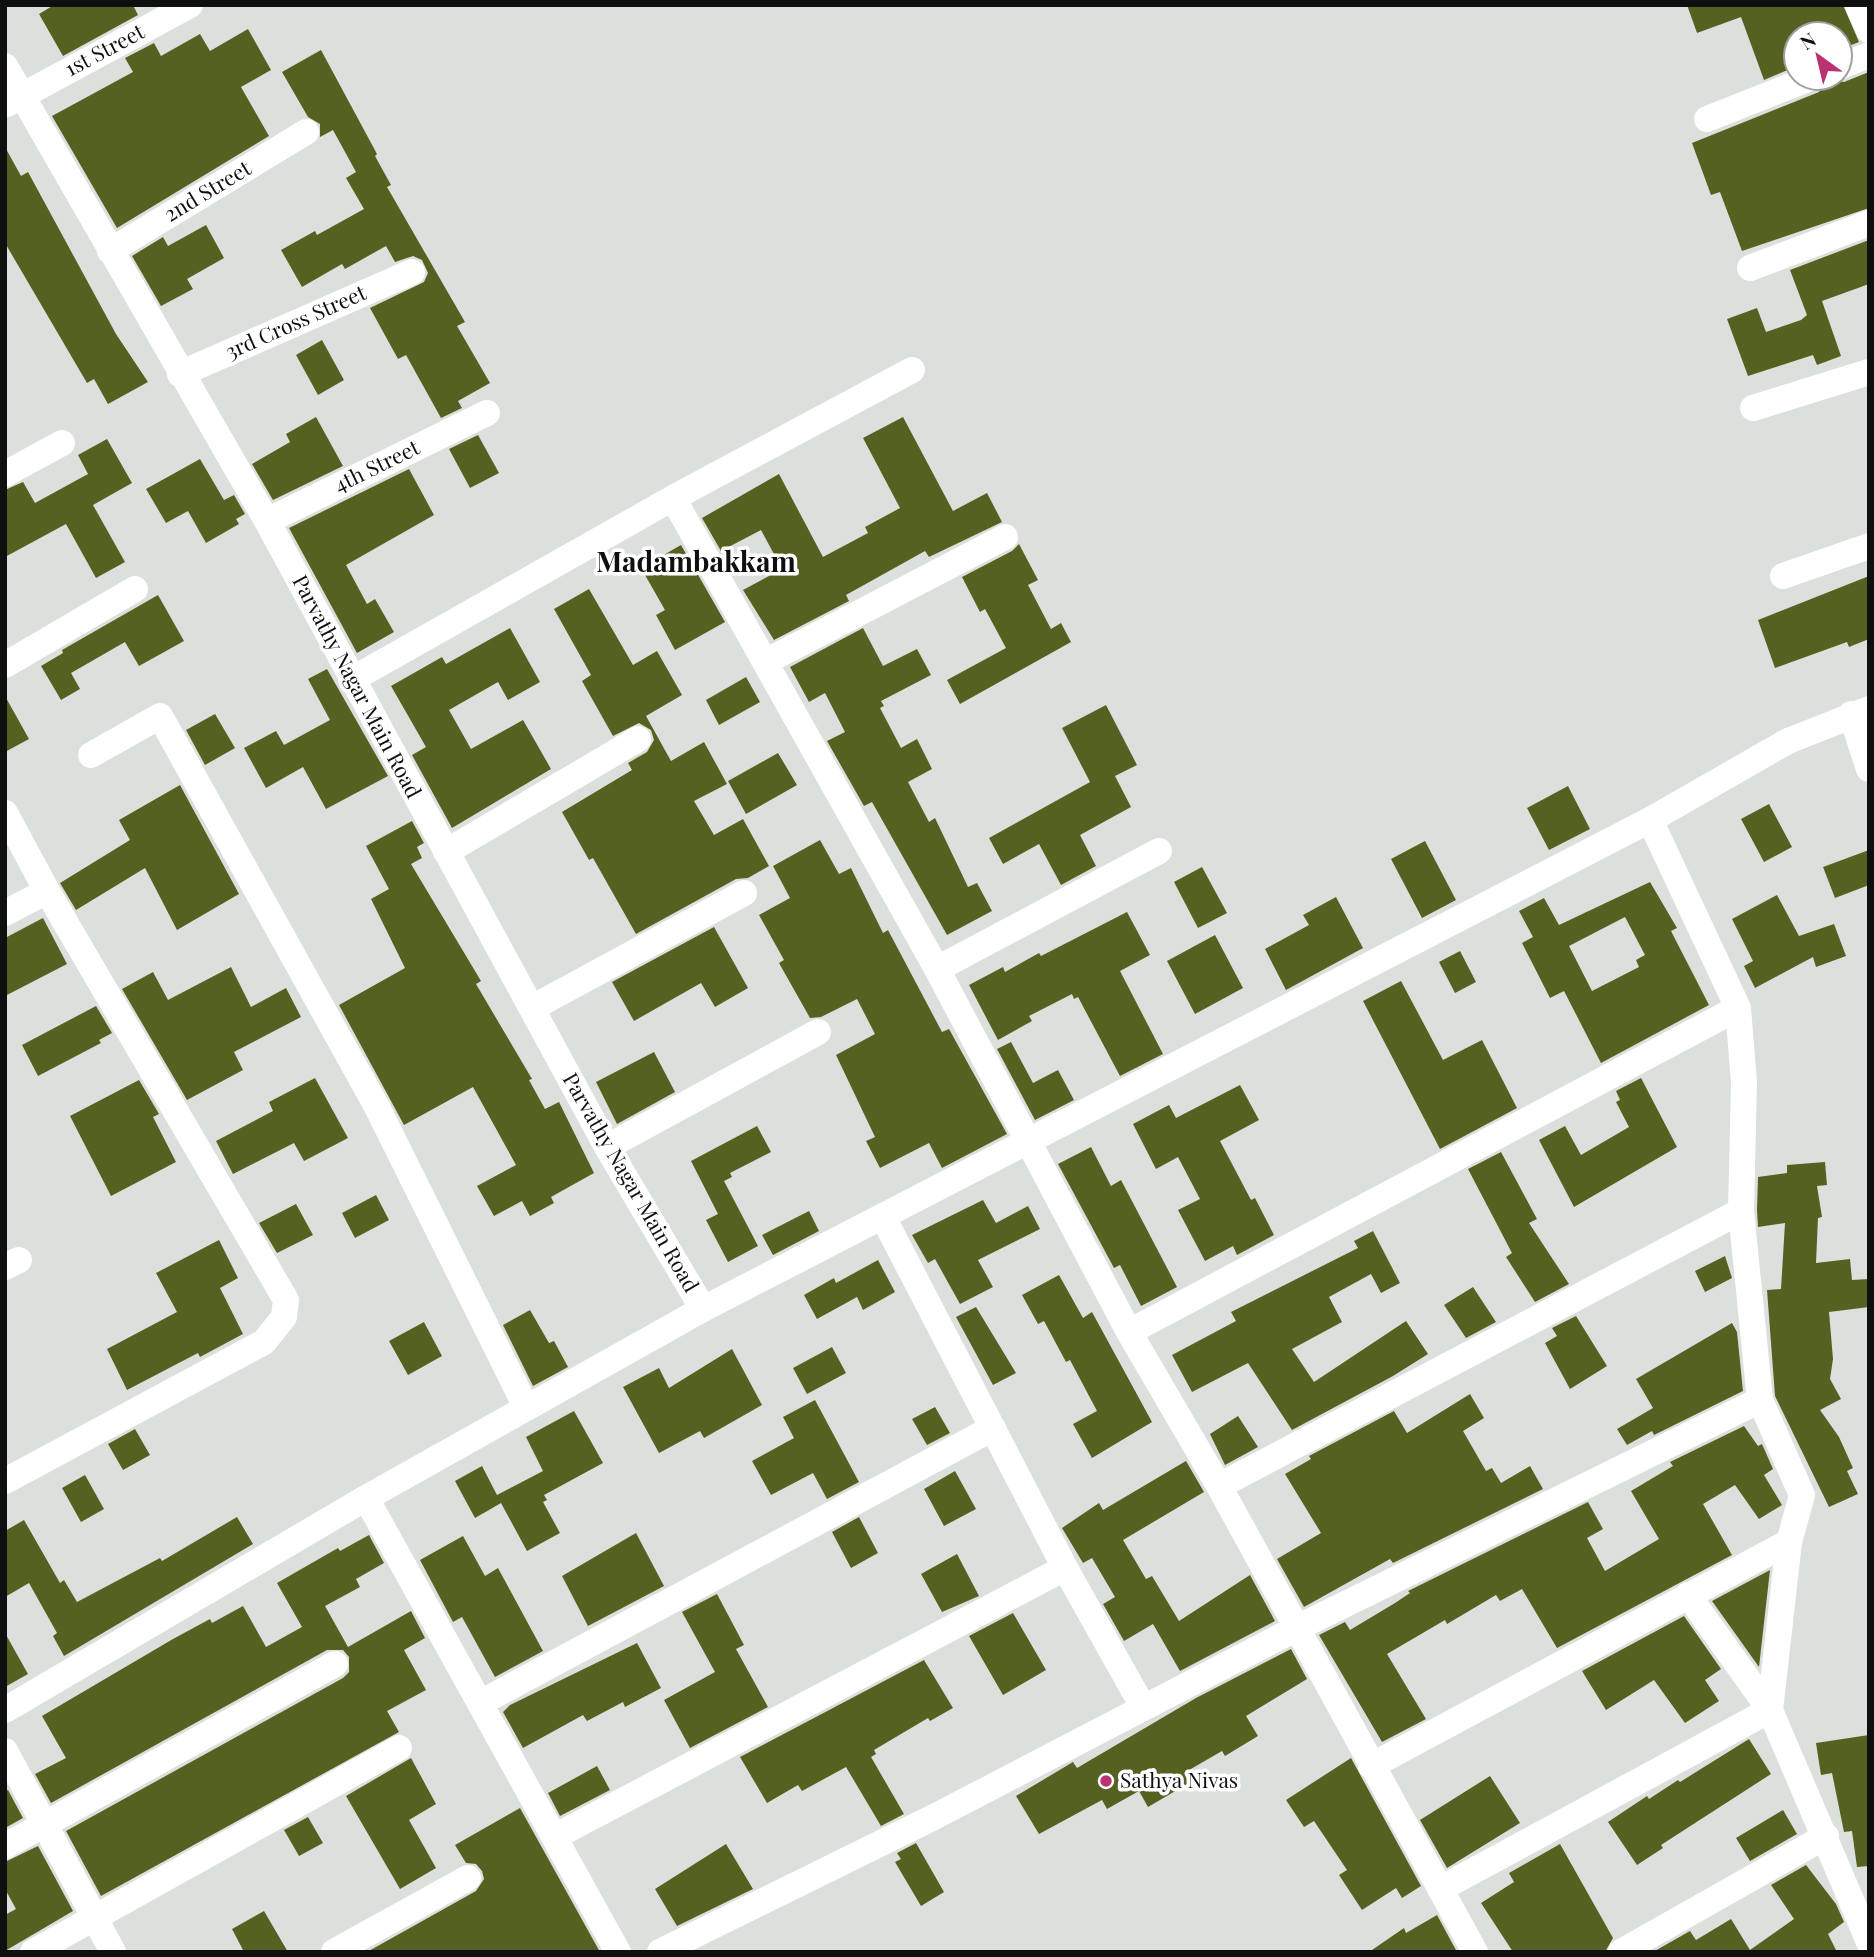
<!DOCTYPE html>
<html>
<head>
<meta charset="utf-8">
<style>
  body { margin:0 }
  #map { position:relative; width:1874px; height:1957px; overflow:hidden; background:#dbe0dc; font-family:"Playfair Display",serif }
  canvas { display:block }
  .frame { position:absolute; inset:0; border:7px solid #0e100f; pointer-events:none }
  .north { position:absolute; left:1783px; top:21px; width:70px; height:70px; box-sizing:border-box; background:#fff; border:2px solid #9f9f9f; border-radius:50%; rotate:326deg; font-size:19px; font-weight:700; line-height:28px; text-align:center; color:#0e100f }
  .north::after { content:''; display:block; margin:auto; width:24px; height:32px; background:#bb3271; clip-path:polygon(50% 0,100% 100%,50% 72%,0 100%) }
</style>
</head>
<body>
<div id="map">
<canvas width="1874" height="1957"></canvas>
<div class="frame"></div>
<div class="north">N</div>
</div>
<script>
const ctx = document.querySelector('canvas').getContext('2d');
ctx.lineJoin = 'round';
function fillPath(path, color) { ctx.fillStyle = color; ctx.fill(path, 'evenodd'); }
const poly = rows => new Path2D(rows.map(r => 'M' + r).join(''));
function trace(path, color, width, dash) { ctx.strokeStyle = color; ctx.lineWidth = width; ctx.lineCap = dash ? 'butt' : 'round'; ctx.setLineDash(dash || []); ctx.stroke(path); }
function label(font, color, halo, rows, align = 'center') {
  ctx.font = font + ' "Playfair Display",serif'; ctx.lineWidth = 7; ctx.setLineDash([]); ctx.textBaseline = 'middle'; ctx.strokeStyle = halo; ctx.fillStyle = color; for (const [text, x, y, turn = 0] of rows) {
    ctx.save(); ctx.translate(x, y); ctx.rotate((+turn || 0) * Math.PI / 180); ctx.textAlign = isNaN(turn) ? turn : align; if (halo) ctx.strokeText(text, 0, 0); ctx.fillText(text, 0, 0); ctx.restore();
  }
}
fillPath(poly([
  [54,5,133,5,138,15,63,56,39,14],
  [1687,5,1843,5,1859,42,1839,50,1839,35,1797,35,1797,66,1764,80,1741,17,1697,33],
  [248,29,271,70,241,87,269,136,117,228,52,116,133,72,125,58,154,43,161,56,200,34,210,51],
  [321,50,377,154,375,156,391,185,387,187,465,322,457,326,490,383,458,401,462,408,441,418,406,355,398,359,370,308,424,282,428,273,422,260,413,256,395,262,386,246,345,269,342,264,302,287,281,250,315,231,317,235,364,209,346,178,356,172,333,130,320,137,320,124,308,117,282,72],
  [1869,72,1869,208,1742,251,1720,192,1711,195,1692,143,1819,92,1829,79,1844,82],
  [5,147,21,176,28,172,116,334,148,382,108,404,94,379,87,383,5,243],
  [206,225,224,258,187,279,193,289,161,306,132,256,163,237,168,246],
  [1869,240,1869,284,1822,301,1841,356,1817,365,1813,355,1748,376,1727,319,1757,308,1766,332,1801,320,1807,315,1790,270],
  [322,340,344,380,318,395,296,355],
  [316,417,343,466,273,500,252,464,290,442,286,434],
  [903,417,953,511,987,493,1002,522,929,557,925,551,846,595,849,601,774,640,743,590,782,569,761,530,721,551,702,518,779,474,823,557,868,533,865,527,900,508,863,438],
  [478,435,499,473,470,488,449,449],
  [107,439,132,483,93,505,125,562,96,578,66,524,5,557,5,490,23,482,35,503,88,474,78,455],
  [200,459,224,500,234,495,245,514,236,519,239,524,206,543,188,511,166,523,146,489],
  [409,469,434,515,346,565,367,604,375,599,394,632,357,653,289,528],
  [1019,544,1038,580,1028,585,1051,629,1061,623,1071,642,960,704,947,680,1006,648,985,609,980,612,962,577,1012,551],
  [681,545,725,622,675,650,656,615,665,610,641,568],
  [1869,576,1869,639,1849,647,1847,642,1775,668,1758,620],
  [589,589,633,665,657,651,682,695,646,716,671,761,704,742,727,784,694,801,714,835,743,819,769,866,748,878,736,879,636,934,593,858,589,860,562,812,632,770,628,763,647,752,654,740,651,730,639,723,613,736,582,681,591,675,554,609],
  [158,595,184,641,139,666,125,642,71,673,80,689,61,700,41,666,63,653,62,650],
  [510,628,540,682,508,700,498,682,449,710,471,749,523,720,551,769,452,828,412,755,426,747,391,686,442,657,446,664],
  [863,628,883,666,917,649,931,675,881,701,884,706,880,708,901,748,917,739,932,769,908,782,929,822,935,818,968,887,977,883,992,911,947,935,872,802,864,806,827,741,845,732,825,693,809,702,790,667],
  [327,669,388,776,326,809,303,767,266,788,244,748,276,731,284,745,330,720,308,679],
  [746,677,760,702,719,725,706,700],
  [5,696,29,739,5,752],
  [1106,705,1137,765,1115,776,1131,807,1080,835,1096,866,1061,885,1039,844,1003,864,989,838,1090,782,1062,728],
  [215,714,235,748,205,765,186,730],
  [778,753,797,785,746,814,728,781],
  [180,785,239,894,177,930,145,868,76,910,60,883,130,840,119,820],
  [1568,786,1590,829,1549,850,1527,808],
  [1769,804,1792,847,1764,862,1741,819],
  [412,821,424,843,417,847,422,858,411,864,481,981,476,984,532,1079,529,1080,545,1109,559,1102,594,1173,551,1197,554,1203,530,1216,522,1201,494,1216,477,1186,516,1165,473,1087,404,1125,339,1005,405,968,371,899,389,889,366,846],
  [820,840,839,874,851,868,883,933,888,930,942,1032,949,1029,1007,1134,942,1168,929,1143,880,1168,866,1141,875,1137,836,1055,875,1034,857,999,821,1017,810,1018,779,963,784,960,759,915,790,898,773,866],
  [1425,841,1456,900,1422,918,1391,859],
  [1869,850,1869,885,1835,898,1823,867],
  [1202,867,1227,913,1198,928,1174,882],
  [1650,882,1677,928,1671,931,1709,1005,1601,1063,1564,991,1550,998,1522,943,1533,937,1519,911,1544,898,1559,925],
  [1625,917,1645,955,1636,960,1639,967,1592,991,1569,946],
  [1777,895,1799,936,1834,924,1846,956,1816,967,1813,957,1755,988,1744,966,1753,961,1732,919],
  [1336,897,1363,948,1286,990,1265,949,1309,925,1303,915],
  [1127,912,1150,955,1120,971,1163,1054,1120,1076,1078,997,1074,999,1072,994,1029,1016,1032,1021,998,1040,969,985,1003,967,1005,972,1039,953,1041,956],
  [43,918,67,964,5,996,5,938],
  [714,927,748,988,715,1007,701,983,634,1021,612,982],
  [1215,935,1243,988,1195,1014,1167,961],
  [1460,951,1476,982,1455,993,1439,962],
  [231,967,251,1007,286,988,301,1017,234,1052,243,1070,187,1100,122,989,153,972,168,1000],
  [1401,981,1443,1060,1482,1040,1517,1108,1440,1149,1363,1001],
  [96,1006,112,1033,99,1040,101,1043,38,1076,22,1045],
  [1011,1042,1033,1083,1058,1070,1074,1100,1035,1120,997,1049],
  [654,1052,675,1092,617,1124,596,1082],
  [315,1078,348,1138,304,1161,294,1143,233,1174,216,1141,273,1111,269,1102],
  [1641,1078,1677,1147,1574,1207,1539,1140,1565,1126,1581,1155,1629,1127,1616,1102,1620,1100,1616,1091],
  [139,1080,159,1114,153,1117,176,1162,111,1196,70,1116],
  [1240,1085,1259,1120,1220,1141,1251,1200,1255,1198,1274,1235,1237,1255,1233,1246,1205,1261,1178,1210,1200,1199,1178,1157,1156,1169,1133,1124,1169,1105,1176,1118],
  [757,1126,771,1152,730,1173,732,1177,724,1181,758,1246,728,1262,706,1220,718,1214,691,1161],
  [1091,1147,1111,1186,1121,1180,1177,1287,1141,1306,1120,1265,1114,1268,1058,1164],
  [1501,1152,1537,1219,1529,1223,1569,1284,1535,1302,1506,1257,1512,1253,1468,1169],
  [1825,1162,1827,1185,1817,1186,1822,1217,1818,1218,1816,1263,1850,1259,1852,1280,1869,1279,1869,1307,1829,1312,1833,1359,1830,1379,1841,1399,1820,1410,1839,1437,1853,1468,1847,1471,1858,1494,1829,1507,1775,1396,1767,1290,1781,1289,1785,1223,1758,1227,1757,1210,1758,1177,1787,1173,1787,1165],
  [376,1195,389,1220,355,1238,342,1213],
  [983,1200,996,1223,1028,1206,1040,1229,978,1260,993,1287,960,1304,935,1259,928,1263,912,1235],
  [296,1204,313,1235,277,1253,259,1223],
  [809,1211,819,1231,773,1255,762,1235],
  [1373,1231,1400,1283,1381,1293,1371,1274,1329,1297,1342,1322,1292,1349,1314,1382,1406,1321,1428,1354,1393,1376,1292,1430,1248,1363,1192,1392,1172,1355,1236,1321,1231,1312,1358,1248,1354,1241],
  [219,1240,238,1278,220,1288,243,1334,200,1357,198,1353,127,1390,107,1349,177,1312,156,1273],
  [1725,1256,1732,1278,1705,1292,1695,1271],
  [878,1260,895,1292,863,1310,857,1297,817,1319,804,1295,834,1278,836,1283],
  [1059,1275,1083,1318,1092,1312,1152,1422,1092,1458,1073,1424,1097,1411,1070,1360,1066,1362,1044,1321,1038,1324,1022,1295],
  [1473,1287,1496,1322,1466,1338,1444,1305],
  [976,1307,1016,1373,993,1385,956,1317],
  [530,1310,549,1343,554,1341,568,1367,533,1386,503,1325],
  [1576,1316,1607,1366,1570,1389,1545,1343,1557,1336,1552,1328],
  [424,1322,442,1356,408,1375,389,1341],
  [1732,1323,1737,1332,1743,1391,1654,1435,1652,1431,1627,1445,1617,1429,1653,1408,1636,1379],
  [832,1347,846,1373,807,1394,793,1368],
  [732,1349,762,1405,704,1438,700,1431,659,1453,623,1387,659,1368,669,1388],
  [1470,1394,1484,1418,1463,1431,1486,1471,1492,1468,1501,1483,1530,1466,1543,1489,1393,1563,1390,1559,1304,1607,1277,1559,1321,1533,1285,1474,1311,1459,1309,1456,1394,1411,1407,1433],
  [815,1400,859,1482,827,1499,813,1473,771,1495,752,1461,794,1438,783,1417],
  [935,1407,950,1433,927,1445,912,1419],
  [574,1411,603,1463,544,1495,547,1500,543,1502,560,1533,527,1551,501,1503,475,1518,455,1481,482,1466,497,1495,543,1471,526,1437],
  [1238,1416,1258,1447,1225,1465,1210,1434],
  [1744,1426,1758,1446,1762,1444,1773,1469,1764,1475,1782,1505,1759,1519,1735,1485,1703,1504,1732,1555,1557,1648,1522,1589,1500,1601,1496,1595,1447,1624,1445,1620,1387,1654,1426,1719,1382,1742,1319,1635,1345,1622,1350,1630,1395,1603,1410,1593,1408,1591,1588,1502,1603,1529,1587,1538,1605,1571,1659,1539,1631,1491,1673,1466,1670,1462],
  [135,1429,150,1455,123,1470,108,1444],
  [1186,1461,1204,1492,1123,1540,1146,1579,1152,1576,1179,1621,1250,1575,1275,1621,1180,1671,1153,1624,1124,1641,1103,1604,1115,1597,1092,1558,1083,1563,1062,1528,1099,1503,1103,1510],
  [955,1471,976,1509,944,1526,924,1489],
  [85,1475,104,1509,81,1522,62,1488],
  [237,1517,253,1544,64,1656,53,1636,57,1633,29,1583,5,1597,5,1531,24,1520,60,1583,64,1580,77,1602,160,1558,162,1561],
  [859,1517,878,1553,851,1568,832,1532],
  [636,1533,664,1586,588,1626,562,1576],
  [369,1535,384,1563,356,1579,360,1587,325,1606,348,1647,411,1611,425,1638,404,1650,426,1690,387,1711,399,1732,101,1896,66,1831,343,1678,349,1672,349,1657,343,1650,327,1650,51,1803,35,1774,66,1758,42,1716,173,1639,210,1619,212,1623,243,1606,266,1647,302,1627,277,1583,338,1548,340,1551],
  [463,1536,485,1576,498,1568,543,1651,495,1677,462,1617,453,1622,420,1560],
  [957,1554,979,1596,942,1612,921,1574],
  [1770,1570,1759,1667,1712,1601],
  [717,1594,744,1645,736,1649,768,1707,690,1748,664,1700,715,1672,682,1612],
  [1013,1613,1046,1670,1003,1695,969,1636],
  [1684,1616,1721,1669,1705,1680,1719,1701,1685,1723,1654,1680,1606,1710,1582,1671],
  [5,1633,28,1674,5,1687],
  [637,1643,661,1688,625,1707,623,1702,587,1721,583,1715,523,1748,503,1712,510,1705],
  [1291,1649,1307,1679,1246,1716,1258,1736,1225,1756,1222,1751,1184,1773,1189,1783,1148,1807,1139,1791,1107,1809,1102,1800,1039,1834,1016,1796,1073,1762,1077,1768,1196,1698],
  [924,1660,953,1708,930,1721,928,1718,874,1750,876,1754,871,1757,904,1814,881,1826,846,1767,802,1791,798,1785,767,1803,740,1757],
  [1869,1735,1869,1866,1857,1867,1852,1831,1844,1832,1832,1773,1821,1775,1816,1743],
  [1749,1739,1771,1774,1661,1845,1663,1848,1637,1865,1608,1822,1647,1796,1649,1799,1678,1780,1680,1782],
  [411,1758,436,1804,409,1820,436,1868,400,1889,346,1796],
  [1351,1758,1421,1886,1402,1898,1396,1888,1362,1910,1339,1875,1347,1870,1314,1821,1304,1827,1286,1800],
  [597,1766,610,1790,560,1816,548,1793],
  [1490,1776,1520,1823,1447,1868,1420,1820],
  [8,1790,23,1818,5,1828,5,1791],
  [520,1808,600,1952,367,1952,476,1891,484,1879,482,1871,476,1864,466,1863,455,1845],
  [1783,1810,1797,1834,1750,1861,1736,1838],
  [308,1817,323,1843,299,1856,284,1830],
  [916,1843,944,1892,921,1906,895,1862,901,1859,897,1853],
  [726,1844,753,1889,677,1926,655,1889],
  [1560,1844,1613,1938,1605,1952,1513,1952,1481,1903,1514,1882,1509,1873],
  [38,1846,73,1911,5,1951,5,1915,16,1909,5,1889,5,1862],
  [1806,1865,1836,1904,1844,1922,1828,1934,1837,1952,1653,1952,1690,1931,1696,1940,1731,1919,1750,1950,1794,1919,1771,1885],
  [264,1911,288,1952,244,1952,232,1929],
  [1437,1915,1457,1952,1369,1952,1404,1928,1406,1933]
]), '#556120');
trace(poly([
  [1858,5,1869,30],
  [5,66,267,521,607,1147,703,1309],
  [1839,67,1869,55],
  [7,104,190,5],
  [1707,119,1813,77],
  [110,251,306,132],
  [1750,268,1869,223],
  [180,374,412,272],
  [1753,408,1869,372],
  [5,474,62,443],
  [673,498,912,370],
  [267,521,487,413],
  [1783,576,1869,546],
  [765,662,1005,537],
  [5,665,135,589],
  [351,680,673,498,937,969,1129,1332,1219,1486,1475,1952],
  [1851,714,1869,769],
  [91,755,160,716,377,1107,526,1407],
  [5,813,47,891,5,913],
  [1650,820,1738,1008,1744,1083,1741,1211,1760,1400,1802,1495,1789,1542,1770,1710,1869,1942],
  [446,852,638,739],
  [937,969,1159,851],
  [532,1008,744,893],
  [607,1147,818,1032],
  [883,1217,1065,1568,1143,1707],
  [5,1267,19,1260],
  [1129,1332,1738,1008],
  [5,1481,264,1342,284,1317,286,1300,47,891],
  [1219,1486,1741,1211],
  [366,1498,618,1952],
  [480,1703,993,1428],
  [5,1710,366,1498,703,1309,1650,820,1788,741,1869,709],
  [5,1751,113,1952],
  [1371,1766,1789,1542],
  [554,1837,1065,1568],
  [5,1846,335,1664],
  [1440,1889,1770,1710,1688,1595],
  [33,1952,399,1748],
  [334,1952,468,1878],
  [660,1952,934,1817,1297,1628,1760,1400],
  [1621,1952,1826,1836]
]), '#fff', 26);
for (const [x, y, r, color] of [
  [1106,1781,7,"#bb3271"]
]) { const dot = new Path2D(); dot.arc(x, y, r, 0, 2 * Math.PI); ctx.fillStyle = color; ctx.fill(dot); trace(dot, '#fff', 2.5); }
label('21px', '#0e100f', '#fff', [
  ["1st Street",105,51,-28],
  ["2nd Street",208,192,-31],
  ["3rd Cross Street",296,323,-24],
  ["4th Street",377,467,-26],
  ["Parvathy Nagar Main Road",356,687,62],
  ["Parvathy Nagar Main Road",630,1183,60]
]);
label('21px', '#0e100f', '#fff', [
  ["Sathya Nivas",1120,1781]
], 'left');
label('bold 28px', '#0e100f', '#fff', [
  ["Madambakkam",696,563]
]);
</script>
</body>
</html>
